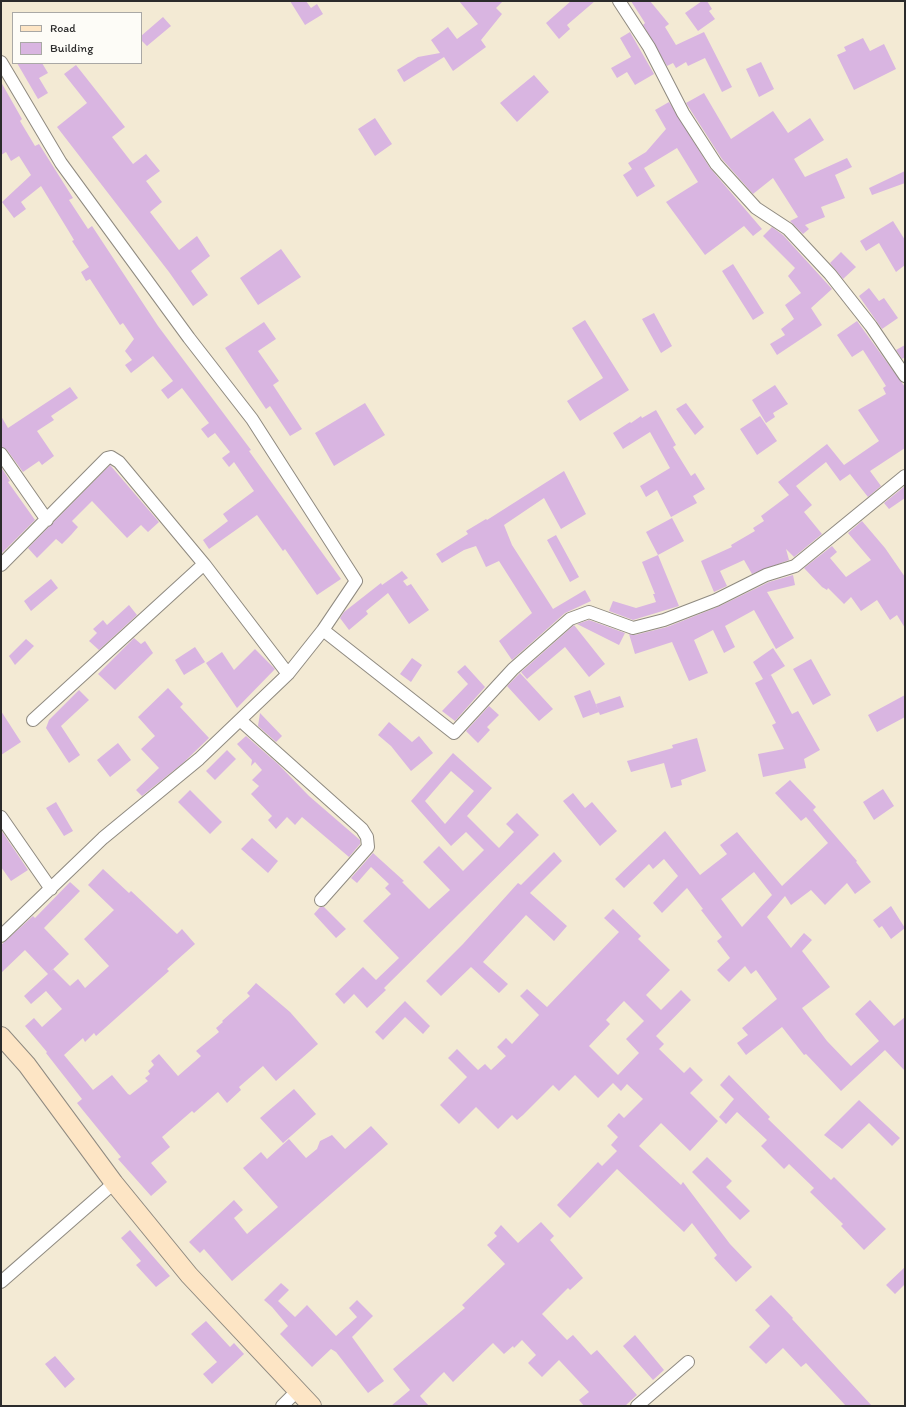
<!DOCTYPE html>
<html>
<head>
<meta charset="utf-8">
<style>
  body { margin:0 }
  #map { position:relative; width:906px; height:1407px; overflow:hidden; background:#f3ead4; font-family:Itim,sans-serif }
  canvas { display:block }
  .frame { position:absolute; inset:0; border:2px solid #2b2b2b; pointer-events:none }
  .legend { position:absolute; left:12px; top:12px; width:130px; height:52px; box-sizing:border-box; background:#fdfcf7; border:1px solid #a9a8a5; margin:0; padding:5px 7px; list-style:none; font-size:12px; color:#2b2b2b }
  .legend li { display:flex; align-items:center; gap:8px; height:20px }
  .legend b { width:20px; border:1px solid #a9a8a5 }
</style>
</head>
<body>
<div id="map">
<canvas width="906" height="1407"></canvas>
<div class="frame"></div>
<ul class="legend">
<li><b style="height:5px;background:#fde5c5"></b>Road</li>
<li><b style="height:11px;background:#d9b5e1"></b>Building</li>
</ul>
</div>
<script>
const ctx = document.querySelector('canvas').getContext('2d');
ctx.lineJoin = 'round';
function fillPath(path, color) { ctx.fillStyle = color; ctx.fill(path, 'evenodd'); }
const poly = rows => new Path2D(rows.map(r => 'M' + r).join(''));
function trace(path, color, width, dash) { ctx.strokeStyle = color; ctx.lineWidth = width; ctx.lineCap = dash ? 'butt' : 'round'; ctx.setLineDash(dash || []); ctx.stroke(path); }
fillPath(poly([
  [290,1,306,1,311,8,317,4,323,14,305,25],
  [459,1,503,1,496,8,502,14,481,40,486,47,453,71,444,57,404,82,397,70,418,57,440,53,431,40,448,27,457,39,478,24],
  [571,1,595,1,567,25,570,29,559,39,546,23],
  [631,1,650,1,669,24,665,27,676,45,704,32,732,87,722,92,705,58,688,66,686,62,676,68,673,63,667,66,643,25,645,23],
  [702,1,707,1,712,9,709,11,715,19,698,31,685,13],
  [163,17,171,26,147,46,141,40,141,36],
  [630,32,654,74,635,85,627,72,617,78,611,68,631,57,620,38],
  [863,38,870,51,884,44,896,69,854,90,837,55,846,51,844,47],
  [761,62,774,89,759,97,746,69],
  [17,63,42,63,48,73,39,78,48,93,38,99],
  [76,65,125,127,112,137,133,164,146,154,160,171,146,181,162,202,150,212,179,250,197,236,210,256,191,271,208,295,193,306,169,272,57,127,87,103,64,74],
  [534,75,549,92,517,122,500,103],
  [1,82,22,119,20,121,35,146,39,144,73,198,69,200,88,229,92,226,158,326,251,450,249,451,341,579,317,595,285,549,283,551,257,515,209,549,203,540,228,521,223,514,254,491,234,462,229,467,222,458,230,452,215,433,208,438,201,429,209,423,182,388,168,399,161,390,173,381,153,356,131,373,125,365,132,360,125,351,134,339,123,323,120,325,90,279,86,281,81,272,89,267,72,241,74,240,68,230,41,186,21,202,26,209,14,218,2,202,31,175,19,156,11,161,6,152,1,155],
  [704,93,731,139,773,111,788,133,810,118,824,140,794,159,805,177,847,158,852,167,835,175,845,198,821,207,825,217,805,225,809,229,803,234,790,221,798,217,773,178,753,194,722,159,686,103],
  [669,102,710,168,762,229,753,236,744,226,705,255,666,202,698,182,677,148,644,168,655,186,637,197,623,175,632,169,628,163,646,152,666,129,655,110],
  [375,118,392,144,375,156,358,129],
  [905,171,905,183,872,195,869,188],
  [893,221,905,240,905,265,896,272,879,243,866,251,860,241],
  [772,227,783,235,832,289,811,308,822,325,777,355,770,344,785,335,781,329,794,319,785,305,801,293,788,276,795,268,763,236],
  [281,249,301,277,258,305,240,278],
  [841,252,856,267,843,279,830,263],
  [733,264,764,313,753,320,722,271],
  [869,288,879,301,884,298,898,318,882,329,859,296],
  [654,313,672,346,661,353,642,319],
  [585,320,629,390,580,421,567,401,603,378,572,328],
  [857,321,905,387,905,448,870,471,881,486,868,497,850,474,840,481,826,462,796,486,812,505,804,512,822,534,794,557,786,549,789,560,752,574,744,560,720,571,727,586,714,592,701,561,732,547,731,545,755,531,753,528,764,521,761,516,789,495,778,482,827,444,844,465,879,441,858,410,886,394,883,388,886,386,863,350,852,357,837,335],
  [264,322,276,339,258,351,279,381,273,385,302,429,290,436,270,406,266,409,225,348],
  [905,345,905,357,902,359,896,350],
  [775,385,788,404,773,413,775,417,766,423,752,400],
  [70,387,78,398,51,416,54,420,37,431,54,456,42,465,39,461,23,472,7,450,1,447,1,416,8,428],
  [365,403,385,435,334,466,315,433],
  [686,403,704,427,695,435,676,409],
  [656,410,676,445,673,447,691,476,695,473,705,489,693,496,697,503,671,517,657,490,646,497,640,486,670,468,650,432,623,449,613,433,630,422,631,423,641,416,642,418],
  [760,416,777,441,757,455,740,429],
  [110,465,159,522,148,532,141,525,127,538,92,501,72,521,78,527,71,535,62,544,56,539,37,558,28,548],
  [1,467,10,481,8,482,35,520,1,554],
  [564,471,586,514,561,529,544,498,504,525,512,545,553,609,585,590,591,601,565,613,512,660,499,641,532,613,499,561,486,567,476,546,464,550,442,563,436,554,468,534,466,531,486,519,487,520],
  [905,486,905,498,889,509,884,503],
  [672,518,684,541,658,555,646,532],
  [862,521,885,548,905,577,905,628,897,615,890,620,877,600,861,611,851,597,844,604,828,588,827,590,822,587,804,568,832,546,837,552,830,558,846,577,871,560,848,533],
  [556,535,579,577,570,582,547,540],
  [658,555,679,606,633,620,609,611,613,601,636,608,656,602,653,594,655,594,642,562],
  [402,571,408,578,403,581,407,586,411,584,429,610,409,624,388,593,366,611,368,614,349,630,340,618,344,612,381,583,382,585],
  [793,575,795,585,767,592,794,638,776,649,754,610,725,626,735,647,724,653,713,630,694,640,708,673,689,681,672,642,635,654,629,634,635,635,667,627,720,606,769,582],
  [51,579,58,588,31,611,24,601],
  [129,605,137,615,99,650,89,641,97,633,93,629,103,620,107,625],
  [589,620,625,633,619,645,577,624],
  [574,625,605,664,589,677,565,647,527,679,521,672],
  [134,638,141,644,145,641,153,653,115,690,98,674],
  [26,639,34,646,15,665,9,656],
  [195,647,205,662,184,675,175,660],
  [773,648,785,666,769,676,771,675,792,714,798,711,820,750,804,759,806,768,763,777,758,754,784,749,772,725,776,723,755,683,763,679,753,662],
  [255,649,275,669,237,708,206,663,222,652,234,670],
  [412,658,422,665,411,682,400,674],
  [811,659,831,695,813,705,793,669],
  [465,665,485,687,455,721,442,711,468,684,457,672],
  [520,673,553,709,539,721,507,686],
  [168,688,183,704,180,707,209,738,183,763,142,796,136,790,159,768,141,749,155,736,138,717],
  [79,690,89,700,61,726,80,755,69,763,46,728,49,720],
  [590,690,599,712,583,718,574,696],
  [905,695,905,717,877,732,868,715],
  [620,696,624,707,600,715,596,704],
  [489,706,499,715,487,727,490,730,478,743,466,731],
  [1,711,21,742,1,755],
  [260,713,282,736,276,742,258,726],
  [389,722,412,742,419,736,433,753,411,771,391,746,378,735],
  [246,736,278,764,309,796,360,840,360,844,349,857,302,817,295,825,287,817,276,829,268,820,272,816,251,794,259,786,252,780,262,770,255,762,251,766,252,760,237,744],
  [697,738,706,771,681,780,682,785,671,788,664,763,631,772,627,761,673,748,672,745],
  [118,743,131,760,110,777,97,760],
  [227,750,236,759,215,780,206,771],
  [453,753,492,788,467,816,499,848,514,832,506,824,517,813,539,835,384,988,386,990,367,1008,354,994,344,1004,335,994,363,967,376,980,399,958,363,921,391,894,385,888,389,884,371,867,357,883,351,878,373,853,404,881,402,882,429,909,450,890,423,862,439,846,463,871,484,850,466,832,451,846,411,801],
  [451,771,474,791,445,824,425,801],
  [790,780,816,807,813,810,857,861,856,862,871,882,855,894,847,883,825,905,811,890,791,905,785,896,767,917,791,948,804,933,812,940,802,951,830,987,802,1008,827,1041,851,1066,879,1041,855,1014,870,1000,894,1026,905,1017,905,1071,885,1050,841,1091,806,1054,804,1055,782,1027,746,1055,737,1043,748,1035,742,1028,777,999,756,970,751,974,745,966,729,982,717,970,730,958,717,941,722,937,701,910,703,909,687,888,662,913,653,903,678,876,664,859,653,869,649,864,624,888,615,879,665,831,700,875,727,854,720,845,737,832,782,886,828,843,806,817,801,821,775,793],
  [754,872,772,895,742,927,721,899],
  [883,789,894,806,874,820,863,802],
  [190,790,222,822,210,834,178,802],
  [573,793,585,808,592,802,617,831,600,846,563,801],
  [56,802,73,831,64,836,46,808],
  [1,830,28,870,11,881,1,867],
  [252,838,278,861,268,873,241,849],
  [554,852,562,861,530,893,567,926,554,941,526,915,483,962,508,984,499,993,471,967,441,996,426,981,463,944,518,883,521,885],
  [103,869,129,893,131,891,177,934,182,929,195,944,167,969,169,971,96,1036,94,1033,85,1042,83,1038,64,1055,93,1090,112,1075,128,1094,130,1095,148,1081,145,1078,150,1074,148,1071,154,1065,151,1061,159,1054,178,1076,201,1056,196,1051,219,1032,216,1028,223,1022,222,1021,250,996,247,993,256,983,290,1012,318,1044,276,1081,263,1066,239,1087,241,1090,227,1103,218,1092,194,1113,192,1111,162,1137,170,1147,151,1163,167,1182,151,1196,118,1159,121,1157,77,1103,82,1099,46,1053,47,1052,25,1026,34,1018,42,1027,62,1009,46,991,31,1004,24,996,48,974,25,950,1,973,1,945,33,916,35,918,70,882,80,891,44,928,69,954,48,974,53,969,70,986,78,979,85,988,109,966,84,939,114,910,88,885],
  [891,906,905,928,891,939,882,926,879,928,873,920],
  [320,907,324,907,346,929,336,938,314,914],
  [613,909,641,936,638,939,670,970,646,995,661,1010,681,990,691,1000,656,1036,664,1044,659,1049,684,1073,690,1067,703,1080,690,1093,718,1121,690,1151,661,1123,639,1146,681,1185,683,1182,730,1244,752,1267,736,1282,714,1258,717,1255,692,1223,684,1232,617,1169,570,1218,557,1205,598,1162,602,1166,617,1151,611,1145,618,1137,607,1126,619,1113,624,1118,643,1099,627,1084,621,1091,613,1083,598,1098,575,1075,559,1091,553,1085,523,1115,517,1120,512,1115,498,1129,476,1107,459,1124,440,1105,467,1077,448,1058,457,1049,478,1070,485,1064,491,1070,506,1056,497,1047,506,1038,512,1044,539,1015,520,996,527,989,547,1007,619,932,604,918],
  [624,1001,644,1021,626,1039,639,1053,618,1075,589,1046,610,1024,606,1020],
  [405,1001,430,1026,423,1034,405,1017,383,1040,375,1032],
  [729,1075,770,1117,768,1119,831,1180,834,1177,886,1229,864,1250,841,1226,843,1224,810,1192,814,1188,789,1164,784,1169,761,1146,767,1140,737,1112,726,1124,719,1117,734,1099,720,1085],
  [294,1089,316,1114,283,1143,260,1118],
  [859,1100,900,1138,892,1146,869,1123,842,1149,824,1135],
  [371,1126,388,1144,232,1281,204,1249,200,1253,189,1242,234,1200,243,1210,234,1218,247,1234,278,1207,243,1168,261,1152,267,1159,289,1139,306,1158,317,1149,320,1141,332,1135,345,1149],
  [707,1157,732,1181,726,1187,750,1211,740,1220,692,1172],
  [541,1222,554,1236,550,1240,583,1278,570,1290,568,1288,542,1314,567,1340,573,1335,591,1355,597,1350,637,1395,625,1406,584,1406,579,1400,589,1392,559,1360,542,1377,528,1363,536,1355,522,1340,514,1348,513,1346,504,1354,493,1343,453,1382,444,1372,420,1396,429,1406,391,1406,410,1390,393,1369,465,1308,462,1305,505,1264,487,1245,497,1236,494,1233,501,1225,518,1243],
  [130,1230,170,1276,156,1287,136,1265,141,1261,121,1238],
  [905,1267,905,1284,895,1294,886,1285],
  [281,1283,289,1290,278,1301,295,1317,307,1305,336,1336,357,1317,349,1308,357,1300,373,1316,352,1337,384,1381,368,1393,336,1352,331,1349,312,1367,280,1334,288,1326,272,1307,264,1300],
  [771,1295,793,1318,792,1319,872,1406,846,1406,806,1363,801,1367,783,1348,766,1364,749,1347,770,1326,755,1310],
  [206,1321,230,1347,234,1343,244,1354,212,1384,203,1374,217,1362,191,1334],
  [635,1335,664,1370,653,1380,623,1346],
  [55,1356,75,1379,65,1388,45,1364]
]), '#d9b5e1');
const street = poly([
  [619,1,649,47,683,113,716,164,756,208,788,229,830,274,871,326,905,376],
  [1,62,61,163,189,338,252,419,356,581,323,630],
  [1,454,47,520],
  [1,565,107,458,111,457,119,462,204,564,288,674],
  [33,720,204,564],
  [240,720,362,829,367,837,368,847,321,900],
  [1,817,51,889],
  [1,936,103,838,199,759,288,674,323,630,454,733,513,669,570,619,589,612,633,628,664,620,716,600,766,575,795,566,905,476],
  [1,1282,114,1183],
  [282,1406,297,1391],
  [637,1406,688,1362]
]);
const secondary = poly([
  [1,1036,27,1065,114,1183,189,1275,312,1406]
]);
trace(street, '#8f8a80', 14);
trace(secondary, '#8f8a80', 20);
trace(street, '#fff', 12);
trace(secondary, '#fde5c5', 18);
</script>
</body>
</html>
